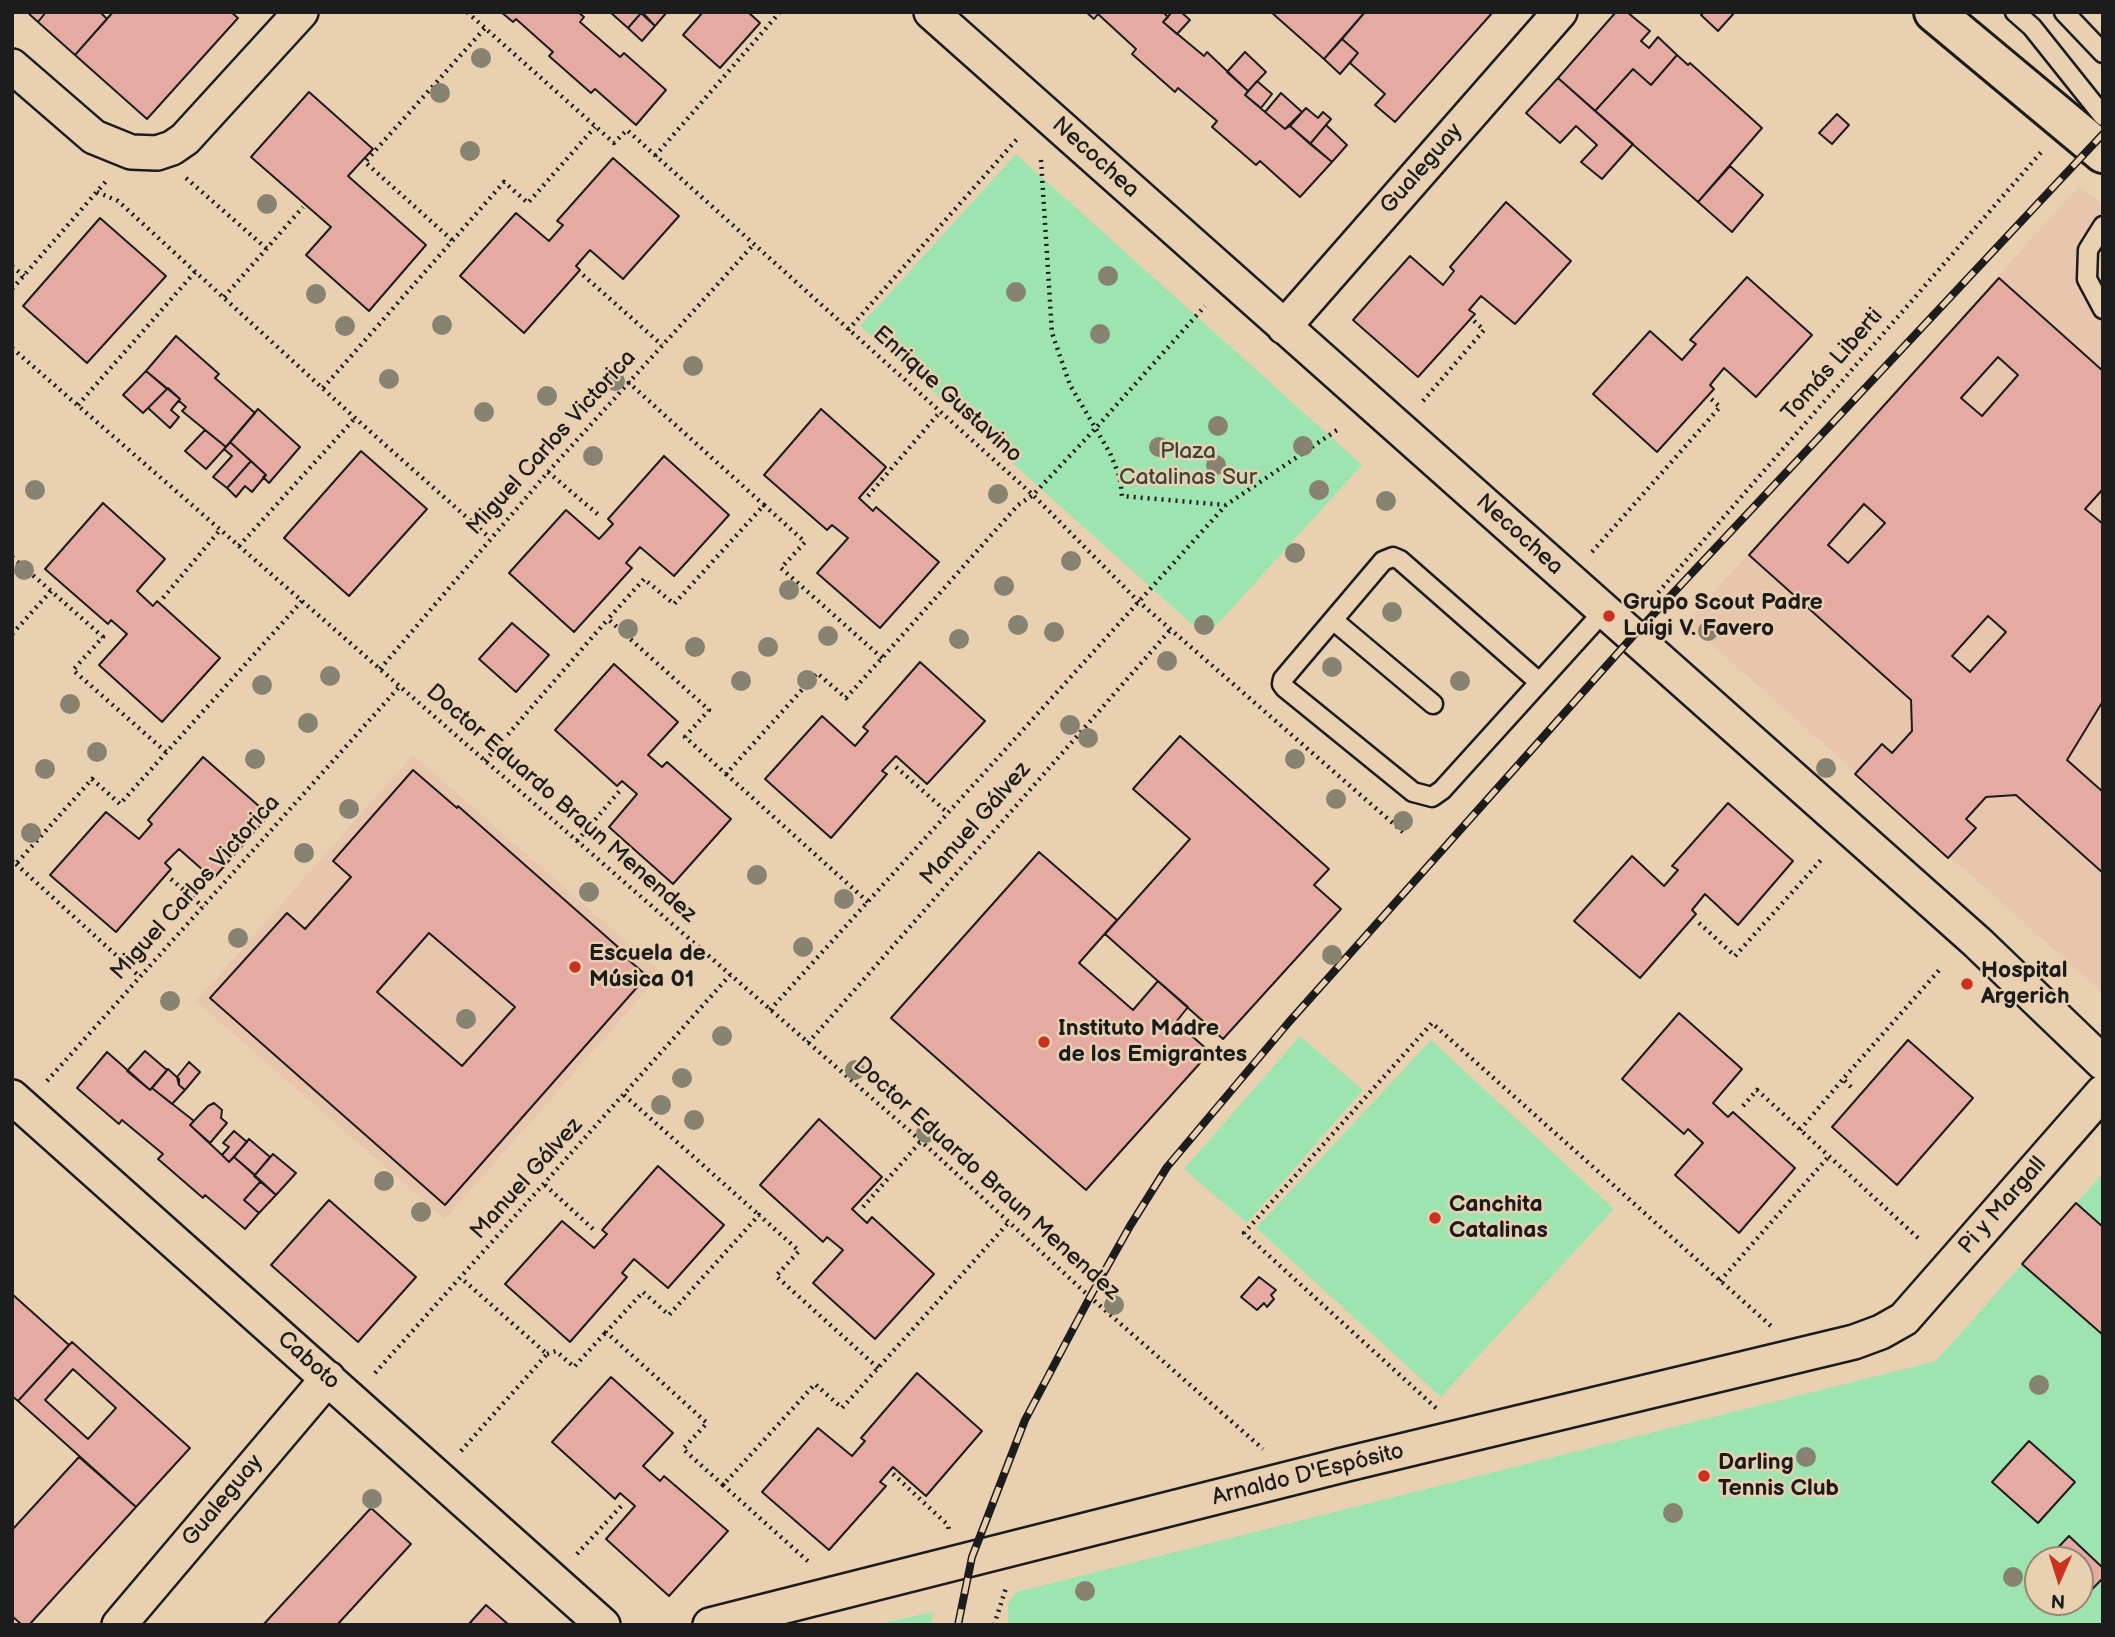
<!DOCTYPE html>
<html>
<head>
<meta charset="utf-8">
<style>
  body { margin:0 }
  #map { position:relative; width:2115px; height:1637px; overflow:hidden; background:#e9d0b1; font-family:"Balsamiq Sans",sans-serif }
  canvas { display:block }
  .frame { position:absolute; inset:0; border:14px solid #1c1c1c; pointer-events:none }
  .north { position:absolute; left:2024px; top:1546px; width:70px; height:70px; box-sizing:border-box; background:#e9d0b1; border:2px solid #978875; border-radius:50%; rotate:183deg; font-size:19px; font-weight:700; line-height:28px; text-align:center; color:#1c1c1c }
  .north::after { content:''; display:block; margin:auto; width:24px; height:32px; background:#c8321e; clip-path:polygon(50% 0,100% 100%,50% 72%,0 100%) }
</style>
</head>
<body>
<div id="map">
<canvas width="2115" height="1637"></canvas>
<div class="frame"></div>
<div class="north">N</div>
</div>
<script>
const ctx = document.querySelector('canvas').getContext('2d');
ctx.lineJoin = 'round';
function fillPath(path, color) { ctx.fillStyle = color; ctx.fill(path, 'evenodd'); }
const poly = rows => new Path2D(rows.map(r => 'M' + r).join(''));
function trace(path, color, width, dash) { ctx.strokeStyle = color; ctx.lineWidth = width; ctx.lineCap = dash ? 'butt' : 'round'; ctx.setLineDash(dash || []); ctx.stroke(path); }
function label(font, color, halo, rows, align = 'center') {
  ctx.font = font + ' "Balsamiq Sans",sans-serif'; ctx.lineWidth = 5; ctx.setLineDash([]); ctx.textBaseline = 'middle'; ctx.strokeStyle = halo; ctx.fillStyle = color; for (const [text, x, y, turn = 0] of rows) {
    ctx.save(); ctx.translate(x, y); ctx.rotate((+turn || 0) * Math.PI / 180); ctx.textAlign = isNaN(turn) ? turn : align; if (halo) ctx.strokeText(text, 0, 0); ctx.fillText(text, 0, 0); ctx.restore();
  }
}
fillPath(poly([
  [2079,186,2103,206,2103,993,1687,622],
  [413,755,662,973,445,1219,196,1001]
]), '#e8c5ad');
fillPath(poly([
  [1016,154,1362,465,1206,637,860,326],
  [1300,1036,1363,1090,1247,1223,1184,1169],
  [1431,1040,1614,1209,1441,1397,1256,1228],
  [2103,1173,2103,1625,1008,1625,1008,1604,1016,1592,1936,1361],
  [2038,1560,2080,1560,2080,1602,2038,1602],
  [933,1612,931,1625,876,1625,887,1622]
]), '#9ee4b1');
const building = poly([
  [27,12,46,12,38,22,27,12],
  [46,12,100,12,107,19,75,55,38,22,46,12],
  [113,12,231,12,238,18,147,119,75,55,113,12],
  [501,12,578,12,584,17,580,22,620,57,624,53,666,90,636,125,595,89,591,93,549,56,553,52,516,19,513,22,501,12],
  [610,12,642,12,628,28,610,12],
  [642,12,667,12,655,26,642,12],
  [703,12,748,12,760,23,720,68,683,35,703,12],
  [1086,12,1163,12,1168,17,1163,22,1204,56,1207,52,1248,91,1245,95,1285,129,1290,126,1332,162,1300,197,1260,161,1256,165,1212,127,1217,121,1178,88,1175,92,1132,54,1136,49,1098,14,1094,19,1086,12],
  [1172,12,1181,12,1190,20,1177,34,1163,22,1172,12],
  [1271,12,1365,12,1324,59,1271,12],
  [1365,12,1493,12,1395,122,1375,105,1385,94,1350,63,1358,53,1342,39,1365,12],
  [1616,12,1627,12,1650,31,1641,41,1649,48,1658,37,1677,55,1651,85,1633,69,1595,111,1558,78,1616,12],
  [1704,12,1735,12,1718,31,1701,15,1704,12],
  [641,13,655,26,642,41,628,28,641,13],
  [1342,39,1358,53,1340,74,1324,59,1342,39],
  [1245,52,1266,72,1248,91,1227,72,1245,52],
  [1677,55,1688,65,1690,63,1762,128,1698,202,1595,111,1633,69,1651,85,1677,55],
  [1558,78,1633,144,1602,179,1581,162,1597,145,1576,126,1560,143,1526,113,1558,78],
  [1257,81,1272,94,1261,108,1245,95,1257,81],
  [309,92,373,149,348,176,426,245,369,311,306,255,331,227,251,157,309,92],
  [1281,93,1302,112,1285,129,1265,112,1281,93],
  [1306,108,1318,118,1323,112,1331,119,1310,144,1290,126,1306,108],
  [1837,114,1849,125,1832,144,1819,133,1837,114],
  [1326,125,1347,145,1332,162,1310,144,1326,125],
  [613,158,679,216,623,279,590,250,576,266,580,270,524,333,460,276,516,213,549,241,563,225,557,221,613,158],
  [1730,166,1763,195,1732,232,1698,202,1730,166],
  [1506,202,1571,261,1515,324,1481,296,1469,310,1475,314,1418,377,1353,320,1410,256,1443,285,1454,271,1450,267,1506,202],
  [100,218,166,276,87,363,23,306,100,218],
  [1747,277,1812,335,1756,397,1724,368,1710,385,1714,389,1657,452,1593,394,1650,331,1682,360,1696,344,1690,340,1747,277],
  [1999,278,2103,371,2103,489,2085,509,2103,524,2103,701,2067,760,2103,792,2103,873,2016,795,1986,797,1966,819,1976,828,1948,858,1855,774,1882,744,1892,753,1912,731,1911,700,1749,555,1999,278],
  [1998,357,2018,375,1982,416,1961,398,1998,357],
  [1864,504,1885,523,1848,563,1828,545,1864,504],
  [1988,616,2006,632,1970,672,1952,656,1988,616],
  [176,336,219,374,215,378,255,413,226,447,182,411,186,407,179,401,180,399,146,371,176,336],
  [146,371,167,389,143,413,123,395,146,371],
  [168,388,180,399,171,410,179,417,170,428,148,408,168,388],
  [258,409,300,447,269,483,263,477,266,475,230,442,258,409],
  [821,409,886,467,859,498,873,511,876,507,939,562,880,628,817,573,848,538,832,525,827,530,764,475,821,409],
  [205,430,226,447,206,469,185,451,205,430],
  [230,442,251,461,227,488,213,477,232,456,224,449,230,442],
  [361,451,427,509,349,596,284,538,361,451],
  [664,456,729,515,674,576,640,547,626,563,632,568,574,632,509,573,566,510,599,539,613,524,608,519,664,456],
  [251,461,266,475,252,492,245,486,236,497,227,488,251,461],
  [103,503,165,559,137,591,153,606,157,601,220,658,162,722,99,665,127,634,111,620,108,624,45,569,103,503],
  [512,623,549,655,516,692,479,659,512,623],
  [920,662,985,721,927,784,896,756,882,771,887,774,831,838,765,779,822,716,855,746,868,731,863,727,920,662],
  [614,664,678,722,648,755,662,767,667,762,731,819,673,884,609,827,637,794,622,781,617,786,555,730,614,664],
  [1180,736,1329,869,1314,885,1341,909,1223,1039,1105,934,1190,839,1133,789,1180,736],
  [203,757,269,815,213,879,179,849,165,863,171,869,116,932,50,875,106,812,139,839,152,824,148,820,203,757],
  [413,770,457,808,458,806,618,947,616,949,647,976,445,1205,210,998,287,913,305,929,351,877,333,861,413,770],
  [429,933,515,1007,462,1066,377,992,429,933],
  [1728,803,1793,861,1738,925,1705,894,1692,910,1696,914,1640,978,1574,921,1632,856,1664,886,1678,870,1672,866,1728,803],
  [1039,852,1117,920,1079,963,1133,1010,1158,981,1188,1007,1176,1022,1210,1052,1086,1190,891,1018,1039,852],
  [1679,1013,1742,1069,1713,1103,1728,1117,1733,1112,1795,1168,1739,1233,1675,1175,1703,1143,1688,1129,1684,1134,1622,1079,1679,1013],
  [1908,1040,1973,1098,1897,1185,1832,1127,1908,1040],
  [145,1051,167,1070,150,1090,127,1071,145,1051],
  [107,1052,150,1090,152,1088,194,1121,190,1125,222,1155,229,1162,234,1157,261,1181,244,1200,259,1213,245,1229,205,1195,203,1198,158,1159,163,1154,122,1120,119,1124,77,1088,107,1052],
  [189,1062,200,1072,185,1090,179,1085,177,1077,189,1062],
  [168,1069,179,1079,179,1085,185,1090,172,1104,152,1088,168,1069],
  [214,1103,222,1110,221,1118,227,1123,210,1143,190,1125,208,1106,214,1103],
  [819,1119,882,1177,852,1209,867,1223,872,1217,934,1274,875,1339,813,1283,843,1250,827,1237,823,1242,760,1185,819,1119],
  [234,1131,247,1142,229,1162,222,1155,229,1147,223,1143,234,1131],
  [249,1139,270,1157,255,1175,234,1157,249,1139],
  [273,1154,296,1173,276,1195,254,1176,273,1154],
  [658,1166,724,1225,668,1288,634,1259,622,1273,627,1277,570,1342,505,1284,562,1221,594,1248,607,1234,602,1230,658,1166],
  [261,1181,276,1195,259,1213,244,1200,261,1181],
  [329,1200,416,1277,358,1342,271,1265,329,1200],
  [2076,1203,2103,1227,2103,1335,2022,1264,2076,1203],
  [1259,1277,1276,1290,1271,1295,1274,1299,1267,1307,1264,1303,1257,1310,1241,1297,1259,1277],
  [12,1294,69,1345,18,1401,12,1396,12,1294],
  [72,1342,190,1448,136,1507,18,1401,72,1342],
  [73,1369,116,1408,88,1439,45,1400,73,1369],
  [917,1373,982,1431,926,1496,893,1467,880,1482,886,1486,829,1550,762,1492,818,1428,852,1456,865,1441,861,1438,917,1373],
  [611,1377,673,1433,643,1466,660,1481,664,1476,728,1531,669,1596,606,1539,635,1506,620,1493,615,1499,552,1442,611,1377],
  [2029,1441,2075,1482,2038,1523,1992,1482,2029,1441],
  [79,1457,136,1507,29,1625,22,1625,12,1616,12,1530,79,1457],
  [371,1508,411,1544,337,1625,263,1625,371,1508],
  [2069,1536,2103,1568,2103,1578,2071,1611,2061,1602,2080,1602,2080,1560,2046,1560,2069,1536],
  [486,1605,509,1625,468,1625,486,1605]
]);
fillPath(building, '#e5aba3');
trace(building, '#1c1c1c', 2);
const lane = poly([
  [2015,12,2032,27,2103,116],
  [2064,12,2103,53],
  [2103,226,2088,250,2087,279,2103,309],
  [1333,620,1433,704],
  [1539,682,1400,560,1393,557,1383,561,1283,679,1282,684,1285,688,1413,792,1432,797,1442,790,1604,611]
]);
const street = poly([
  [931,12,1977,942,2103,1063],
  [12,66,94,137,131,152,157,153,172,148,185,139,301,12],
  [1284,327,1560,12],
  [12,1097,603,1625],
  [119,1625,328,1378],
  [710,1625,1343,1465,1854,1342,1881,1332,1904,1319,2103,1092]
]);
const secondary = poly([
  [1934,12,2103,153]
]);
trace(lane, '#1c1c1c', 23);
trace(street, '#1c1c1c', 38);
trace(secondary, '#1c1c1c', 44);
trace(poly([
  [467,12,614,143,627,130,1033,495,1138,601,1403,832],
  [655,156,780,12],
  [1041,160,1052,333,1070,385,1110,453,1120,478,1122,496,1225,505],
  [186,178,267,249],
  [97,192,118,201,355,418,490,538],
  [452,240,365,162,485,28],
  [12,266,24,276],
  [583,275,662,345],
  [12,289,108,179],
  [224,297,303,207],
  [848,330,1017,139],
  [12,348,921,1141,1090,1297,1263,1449],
  [628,382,764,505],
  [323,388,504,182,528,203,595,127],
  [1423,401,1484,330,1474,321],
  [78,405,195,272],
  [548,472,601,517],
  [868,496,939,413],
  [239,546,355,418],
  [1592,552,1720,407,1710,398],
  [12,557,51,591],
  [163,598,220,530],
  [1649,603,2043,150],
  [12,634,51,591,103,637,73,670,166,752],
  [882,658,781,568,805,542,764,505,674,604,644,579,608,619,709,710,685,737,726,774,817,673,846,698,882,658,1018,505,1033,495,1095,429,1205,306],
  [380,669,548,472,754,244],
  [485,761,608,619],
  [896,767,948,813],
  [726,774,868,902],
  [577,841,622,788],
  [12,861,16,864,92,779,120,804,302,601],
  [16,864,140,977],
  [171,879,203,907],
  [1699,923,1735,956,1822,859],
  [770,1010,1226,505,1340,428],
  [808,1043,1171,629],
  [47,1081,400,686],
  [1851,1087,1843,1079,1942,967],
  [624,1095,759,1215],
  [1743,1106,1757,1090,1918,1238],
  [1800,1130,1843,1079],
  [545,1185,593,1229],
  [863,1207,921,1141],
  [1720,1281,1829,1156],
  [547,1354,556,1351,574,1367,606,1332],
  [878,1368,776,1276,799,1251,759,1215,669,1315,643,1292,606,1332,707,1423,683,1449,723,1485,815,1384,842,1408,1009,1222],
  [375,1373,730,975],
  [1436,1408,1244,1233,1432,1023,1771,1326],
  [461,1451,547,1354,461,1278],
  [893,1474,948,1525,949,1531],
  [723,1485,811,1564],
  [577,1554,624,1503],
  [994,1625,1007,1585]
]), '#1c1c1c', 4.5, [2, 5]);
trace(lane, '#e9d0b1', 18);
trace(street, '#e9d0b1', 33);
trace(secondary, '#e9d0b1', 38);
const rail = poly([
  [958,1625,972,1557,1025,1420,1090,1297,1130,1226,1167,1167,1289,1022,1633,636,2103,134]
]);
trace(rail, '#1c1c1c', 8);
trace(rail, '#e9d0b1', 5, [16]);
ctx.fillStyle = '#878370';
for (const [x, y] of [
  [481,58],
  [440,93],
  [470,151],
  [267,204],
  [1108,276],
  [1016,292],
  [316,294],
  [442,325],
  [345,326],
  [1100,334],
  [693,366],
  [389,379],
  [615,381],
  [547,396],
  [484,412],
  [1218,426],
  [1303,446],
  [1159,447],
  [593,456],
  [1216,465],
  [35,490],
  [1319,490],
  [998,494],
  [1386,501],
  [1295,553],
  [1071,561],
  [24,570],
  [1004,586],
  [789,590],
  [1392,612],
  [1018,625],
  [1204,625],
  [628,629],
  [1708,631],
  [1054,632],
  [828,636],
  [959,639],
  [695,647],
  [768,647],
  [1167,661],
  [1332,667],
  [330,676],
  [807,680],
  [741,681],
  [1460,681],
  [262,685],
  [70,704],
  [308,723],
  [1070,725],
  [1088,738],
  [97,752],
  [255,759],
  [1295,759],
  [1826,768],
  [45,769],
  [1336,799],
  [349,809],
  [1403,821],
  [31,833],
  [304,853],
  [757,875],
  [589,892],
  [844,899],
  [238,938],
  [803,947],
  [1332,955],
  [170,1001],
  [466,1019],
  [722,1036],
  [855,1070],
  [682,1078],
  [661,1105],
  [694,1120],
  [926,1133],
  [384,1181],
  [421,1212],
  [1114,1305],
  [2039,1385],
  [1806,1457],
  [372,1499],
  [1673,1513],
  [2013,1577],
  [1085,1591]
]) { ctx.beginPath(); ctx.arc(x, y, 10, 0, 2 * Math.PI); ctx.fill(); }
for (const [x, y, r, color] of [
  [1609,616,7,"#c8321e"],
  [575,967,7,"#c8321e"],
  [1967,984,7,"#c8321e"],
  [1044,1042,7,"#c8321e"],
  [1435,1218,7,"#c8321e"],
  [1704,1476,7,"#c8321e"]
]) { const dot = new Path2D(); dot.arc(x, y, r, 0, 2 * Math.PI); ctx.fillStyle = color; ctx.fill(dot); trace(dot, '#e9d0b1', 2.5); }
label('23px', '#1c1c1c', '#e9d0b1', [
  ["Necochea",1095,158,42],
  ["Gualeguay",1422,169,-49],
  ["Tomás Liberti",1833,365,-49],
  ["Enrique Gustavino",947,395,42],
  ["Miguel Carlos Victorica",552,443,-48],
  ["Necochea",1519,535,42],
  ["Doctor Eduardo Braun Menendez",561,804,41],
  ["Manuel Gálvez",976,824,-49],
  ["Miguel Carlos Victorica",196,888,-48],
  ["Manuel Gálvez",527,1179,-48],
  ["Doctor Eduardo Braun Menendez",986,1179,42],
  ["Pi y Margall",2003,1206,-49],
  ["Caboto",308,1361,42],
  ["Arnaldo D'Espósito",1308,1475,-14],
  ["Gualeguay",223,1501,-50]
]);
label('23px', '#36443a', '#e9d0b1', [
  ["Plaza",1188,452],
  ["Catalinas Sur",1188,478]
]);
label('bold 23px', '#1c1c1c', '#e9d0b1', [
  ["Grupo Scout Padre",1623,603],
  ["Luigi V. Favero",1623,629],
  ["Escuela de",589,954],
  ["Música 01",589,980],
  ["Hospital",1981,971],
  ["Argerich",1981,997],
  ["Instituto Madre",1058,1029],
  ["de los Emigrantes",1058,1055],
  ["Canchita",1449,1205],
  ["Catalinas",1449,1231],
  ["Darling",1718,1463],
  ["Tennis Club",1718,1489]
], 'left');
</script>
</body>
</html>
